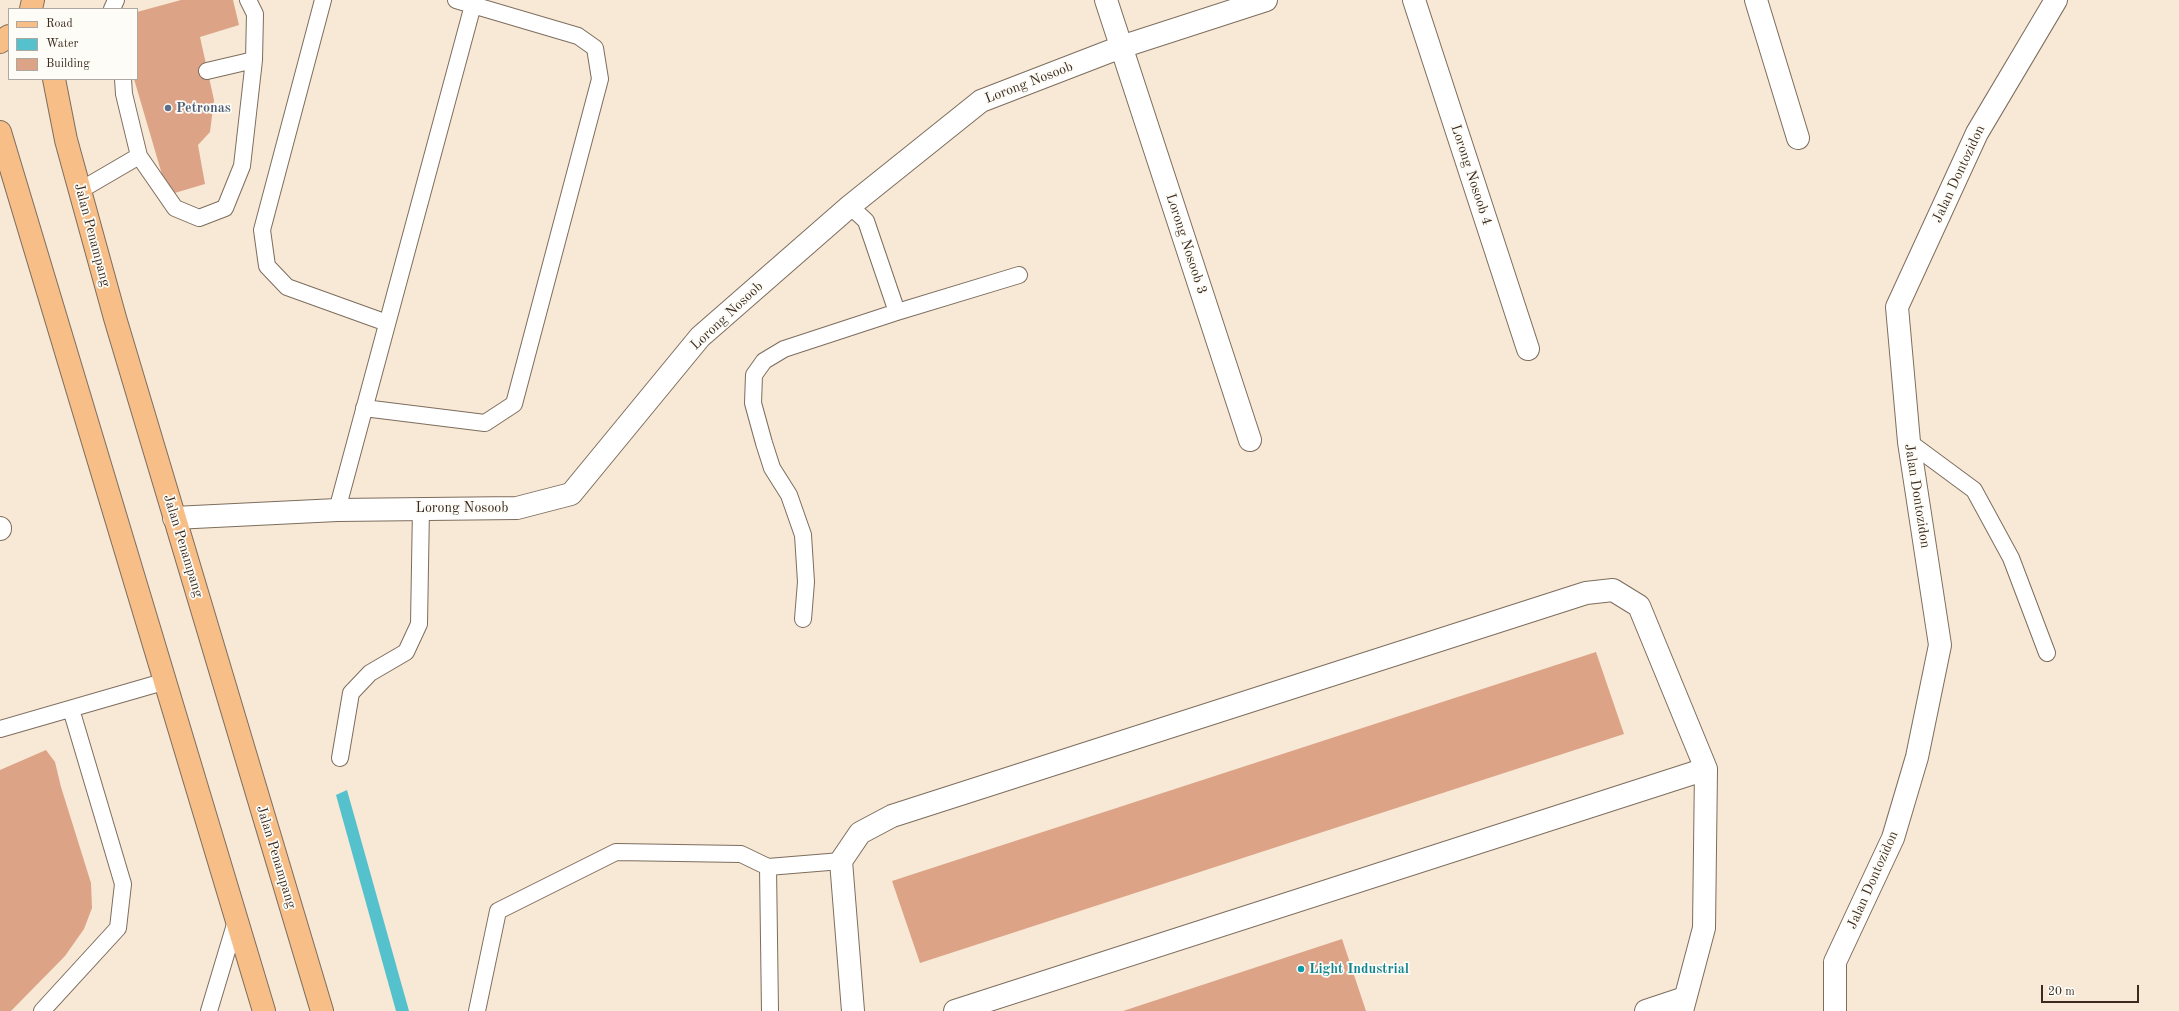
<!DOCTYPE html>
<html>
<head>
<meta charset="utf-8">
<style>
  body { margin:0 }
  #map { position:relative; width:2179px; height:1011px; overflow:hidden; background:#f7e9d5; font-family:"Old Standard TT",serif }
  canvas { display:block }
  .legend { position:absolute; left:8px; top:8px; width:130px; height:72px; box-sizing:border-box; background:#fdfcf7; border:1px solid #afa8a0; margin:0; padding:5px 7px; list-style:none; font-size:12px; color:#3b2a1e }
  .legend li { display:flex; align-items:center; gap:8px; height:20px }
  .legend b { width:20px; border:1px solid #afa8a0 }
  .scale { position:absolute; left:2041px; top:985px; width:98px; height:18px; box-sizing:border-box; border:2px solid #3b2a1e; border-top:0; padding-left:5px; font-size:12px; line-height:14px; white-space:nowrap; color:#3b2a1e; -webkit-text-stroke:3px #fdfcf7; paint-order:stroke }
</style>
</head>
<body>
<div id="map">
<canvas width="2179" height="1011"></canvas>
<ul class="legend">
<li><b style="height:5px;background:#f7be88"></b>Road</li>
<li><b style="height:11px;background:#54c1cc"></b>Water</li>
<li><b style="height:11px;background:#dca387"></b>Building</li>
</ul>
<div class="scale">20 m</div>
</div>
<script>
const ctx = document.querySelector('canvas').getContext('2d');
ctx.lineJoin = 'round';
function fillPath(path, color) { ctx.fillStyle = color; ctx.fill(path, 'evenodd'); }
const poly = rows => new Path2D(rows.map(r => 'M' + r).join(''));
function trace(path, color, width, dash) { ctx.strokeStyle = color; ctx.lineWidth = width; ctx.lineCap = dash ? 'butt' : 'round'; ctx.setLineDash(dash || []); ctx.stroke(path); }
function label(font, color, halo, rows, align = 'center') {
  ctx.font = font + ' "Old Standard TT",serif'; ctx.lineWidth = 3.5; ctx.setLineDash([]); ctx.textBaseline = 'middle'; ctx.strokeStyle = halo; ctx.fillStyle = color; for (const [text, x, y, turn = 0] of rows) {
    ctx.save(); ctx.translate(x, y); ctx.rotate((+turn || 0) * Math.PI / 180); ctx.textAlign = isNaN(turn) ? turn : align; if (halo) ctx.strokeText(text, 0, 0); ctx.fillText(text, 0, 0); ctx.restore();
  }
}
fillPath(poly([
  [347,790,409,1011,396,1011,336,795]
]), '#54c1cc');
fillPath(poly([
  [181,0,233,0,239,25,200,37,214,100,210,132,198,145,205,184,168,195,134,79,137,79,137,12],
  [1596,652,1624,734,920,963,892,881],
  [46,750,55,762,61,787,91,883,92,908,84,929,65,956,11,1011,0,1011,0,770],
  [1342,939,1366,1011,1123,1011]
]), '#dca387');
const lane = poly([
  [323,0,262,230,267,266,287,287,387,323],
  [112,9,116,0],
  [207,71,254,60],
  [139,156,175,208,199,218,225,208,242,166,254,60,255,14,248,0],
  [79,191,139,156,124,94,123,79],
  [850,206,866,221,897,312],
  [364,408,485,423,514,404,600,79,595,48,578,36,456,0],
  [1909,442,1974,490,2011,558,2047,653],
  [337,510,473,5],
  [803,619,806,582,803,535,789,495,772,468,764,443,753,403,754,375,764,361,784,349,897,312,1019,275],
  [0,729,163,682],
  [340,758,351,693,370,673,406,652,419,624,421,508],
  [768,867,770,1011],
  [42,1011,118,928,123,884,71,709],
  [209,1011,236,921],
  [477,1011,498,911,616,852,741,854,768,867,841,861]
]);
const street = poly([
  [1106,0,1250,440],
  [1414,0,1528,349],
  [1756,0,1798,138],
  [174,518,337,510,517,508,571,494,700,337,850,206,981,101,1121,47,1266,0],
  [0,528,0,529],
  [853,1011,841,861,860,833,892,816,1586,593,1613,590,1639,606,1706,769,1704,928,1682,1011],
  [955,1011,1706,769],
  [1646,1011,1685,998],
  [1835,1011,1835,962,1893,838,1917,757,1940,645,1909,442,1897,307,1977,133,2056,0]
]);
const primary = poly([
  [31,9,33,0],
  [0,42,9,36],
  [54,79,66,140,115,318,322,1011],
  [0,132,264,1011]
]);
trace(lane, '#7d6d5e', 18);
trace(street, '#7d6d5e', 24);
trace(primary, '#7d6d5e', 24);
trace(lane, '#fff', 16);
trace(street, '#fff', 22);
trace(primary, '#f7be88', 22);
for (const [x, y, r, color] of [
  [168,108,4,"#5c6f8a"],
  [1301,969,4,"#0f9aa8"]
]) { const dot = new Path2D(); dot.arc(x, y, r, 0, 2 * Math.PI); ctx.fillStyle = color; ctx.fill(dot); trace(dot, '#fdfcf7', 1.5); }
label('14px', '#3b2a1e', '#fdfcf7', [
  ["Lorong Nosoob",1029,83,-21],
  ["Jalan Dontozidon",1959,174,-65],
  ["Lorong Nosoob 4",1471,175,72],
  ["Jalan Penampang",92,235,75],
  ["Lorong Nosoob 3",1186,244,72],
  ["Lorong Nosoob",727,316,-43],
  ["Jalan Dontozidon",1917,496,81],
  ["Lorong Nosoob",462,508],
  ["Jalan Penampang",183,546,73],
  ["Jalan Penampang",276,857,73],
  ["Jalan Dontozidon",1873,880,-66]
]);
label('bold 14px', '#4e5e75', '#fdfcf7', [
  ["Petronas",176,108]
], 'left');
label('bold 14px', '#0d838f', '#fdfcf7', [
  ["Light Industrial",1309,969]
], 'left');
</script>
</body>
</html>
